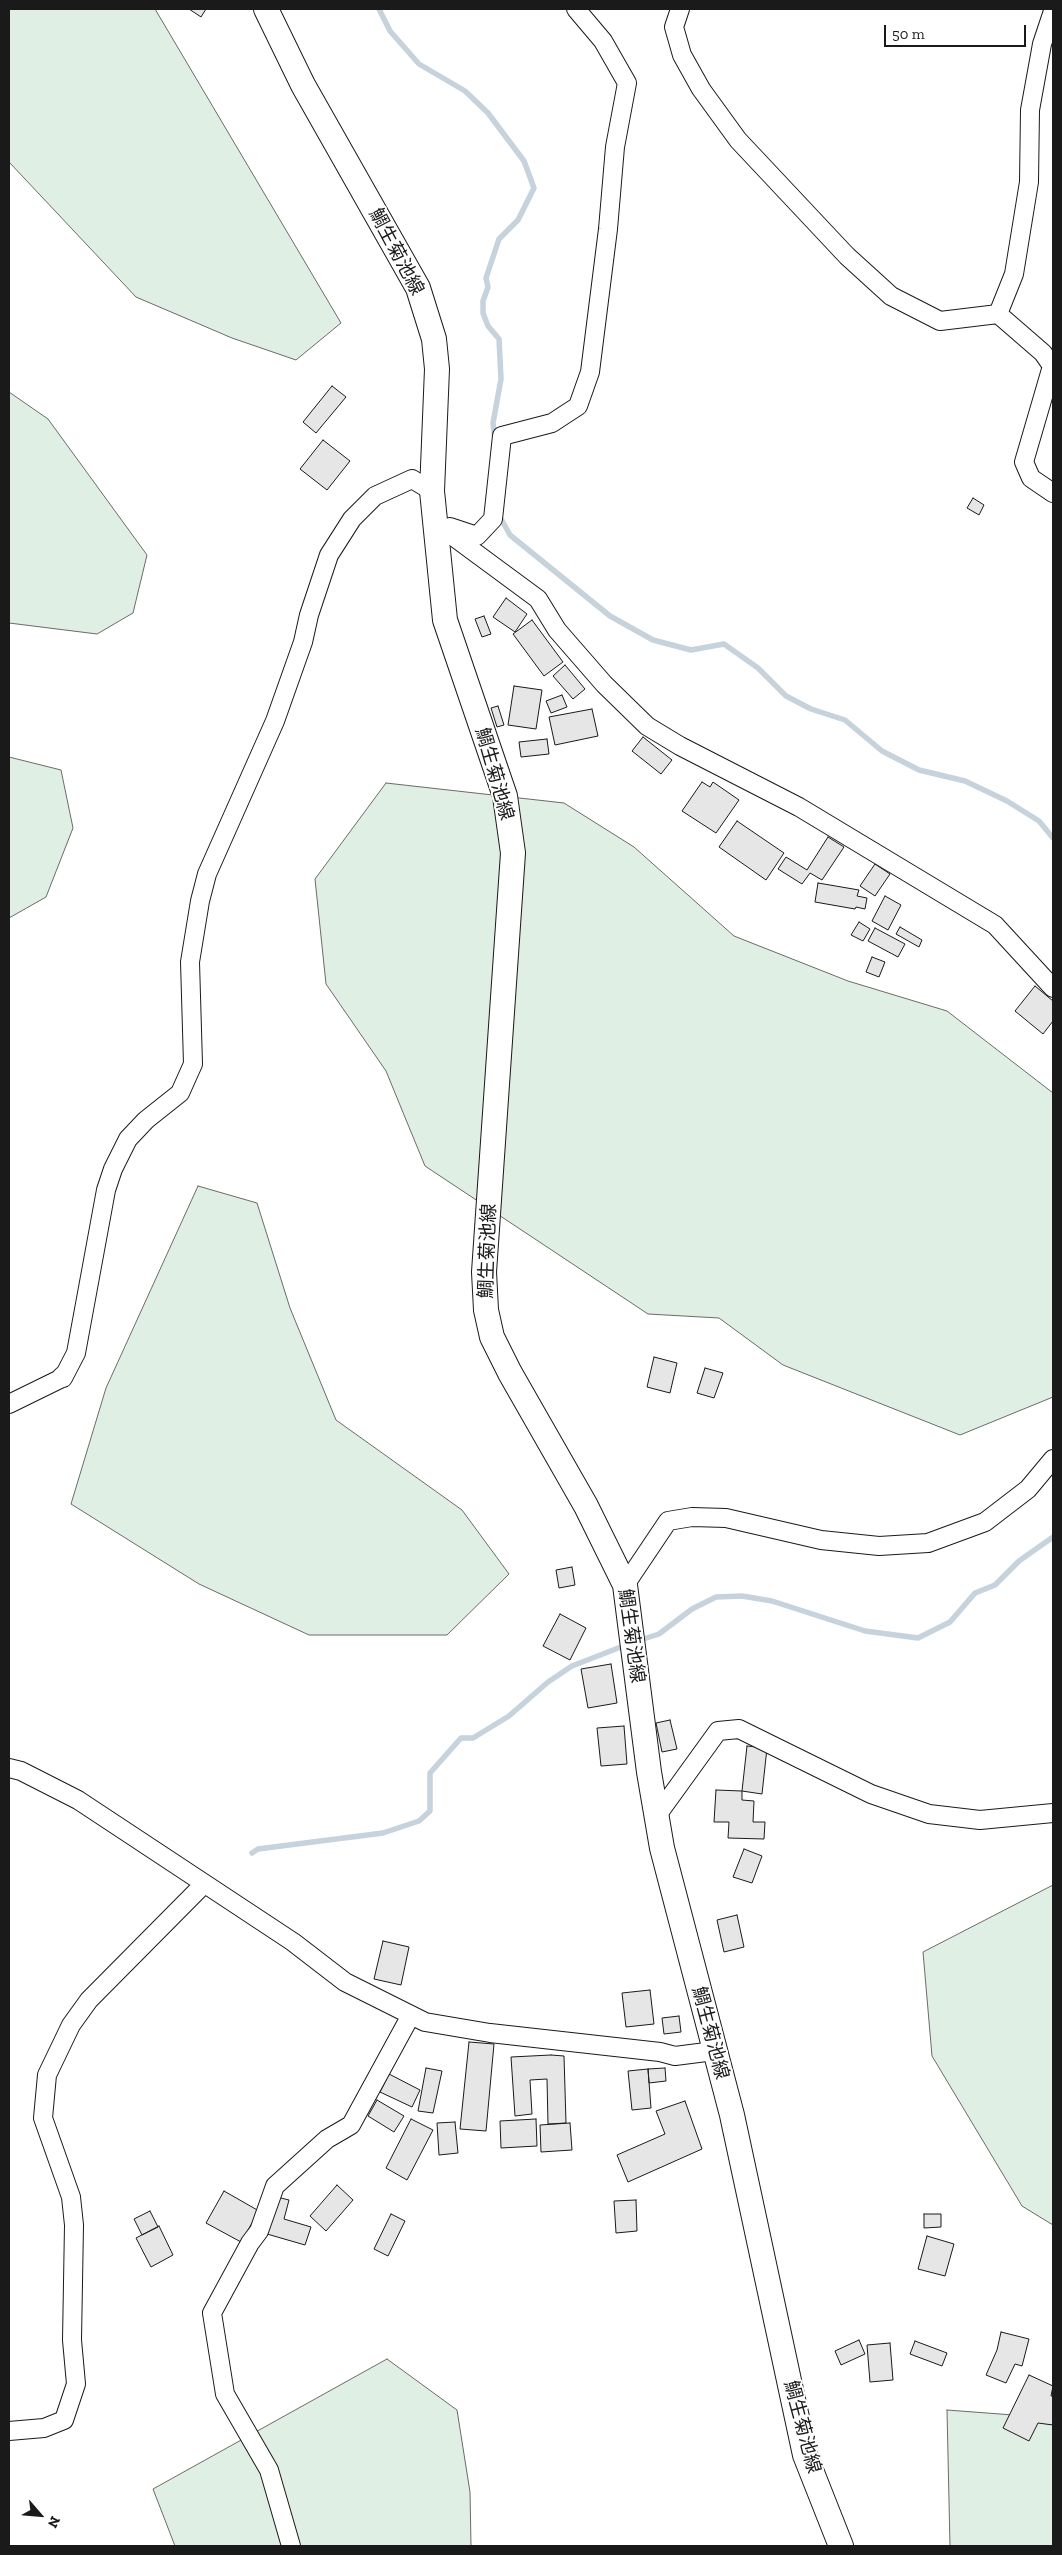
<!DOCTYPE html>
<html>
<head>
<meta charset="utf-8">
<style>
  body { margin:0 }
  #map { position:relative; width:1062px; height:2555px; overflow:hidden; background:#fff; font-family:"Zilla Slab",serif }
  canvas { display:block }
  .frame { position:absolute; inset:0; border:10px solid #1a1a1a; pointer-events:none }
  .north { position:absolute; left:15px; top:2490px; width:50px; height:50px; -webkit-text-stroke:4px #fff; paint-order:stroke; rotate:117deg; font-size:14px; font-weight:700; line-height:20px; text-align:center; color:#1a1a1a }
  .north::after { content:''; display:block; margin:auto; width:18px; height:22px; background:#1a1a1a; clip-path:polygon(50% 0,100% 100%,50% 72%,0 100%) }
  .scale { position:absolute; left:884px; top:25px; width:142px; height:22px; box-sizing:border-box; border:2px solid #1a1a1a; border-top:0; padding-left:6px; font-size:15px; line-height:18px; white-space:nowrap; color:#1a1a1a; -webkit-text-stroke:4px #fff; paint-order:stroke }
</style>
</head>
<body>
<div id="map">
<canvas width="1062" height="2555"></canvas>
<div class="frame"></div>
<div class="north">N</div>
<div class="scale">50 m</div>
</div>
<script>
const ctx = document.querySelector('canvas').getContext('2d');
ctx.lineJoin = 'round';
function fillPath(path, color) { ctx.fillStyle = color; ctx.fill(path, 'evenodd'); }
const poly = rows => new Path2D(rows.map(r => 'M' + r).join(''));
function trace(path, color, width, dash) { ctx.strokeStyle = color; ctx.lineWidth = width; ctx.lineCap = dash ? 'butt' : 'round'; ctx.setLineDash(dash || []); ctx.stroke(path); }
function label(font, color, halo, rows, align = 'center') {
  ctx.font = font + ' "Zilla Slab","Noto Sans JP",serif'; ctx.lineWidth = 4; ctx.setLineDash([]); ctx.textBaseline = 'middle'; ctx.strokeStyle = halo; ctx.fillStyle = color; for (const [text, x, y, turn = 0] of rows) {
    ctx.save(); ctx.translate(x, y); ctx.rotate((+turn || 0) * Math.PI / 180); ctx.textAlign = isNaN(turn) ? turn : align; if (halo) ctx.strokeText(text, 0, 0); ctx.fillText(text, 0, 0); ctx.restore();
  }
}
const green = poly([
  [9,9,155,9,341,323,296,360,232,338,136,297,9,162,9,9],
  [9,392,48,419,147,555,133,613,97,634,9,623,9,392],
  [9,757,61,770,73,828,46,897,9,918,9,757],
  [386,783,564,803,634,847,734,936,848,981,947,1011,1053,1093,1053,1397,960,1435,783,1365,719,1318,648,1314,425,1166,386,1071,326,984,315,879,386,783],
  [198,1186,257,1203,290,1308,336,1420,462,1510,509,1574,447,1635,309,1635,199,1584,71,1504,106,1388,198,1186],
  [1053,1885,1053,2225,1022,2206,932,2056,923,1952,1053,1885],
  [387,2359,457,2410,470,2492,471,2546,175,2546,153,2489,387,2359],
  [947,2410,1053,2418,1053,2546,950,2546,947,2410]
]);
fillPath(green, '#e0efe3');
trace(green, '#6a6a6a', 1);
trace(poly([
  [379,9,390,31,419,64,465,91,488,113,524,161,534,188,518,220,499,239,486,278,488,287,483,301,483,313,488,326,499,339,501,379,493,423,495,441],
  [499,515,510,535,610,616,653,640,691,650,724,644,758,668,786,696,811,709,845,720,882,751,919,770,965,781,1007,801,1039,821,1053,838],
  [637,1641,659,1634,692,1609,716,1597,742,1596,772,1601,865,1631,918,1638,950,1622,975,1593,995,1585,1019,1561,1053,1537],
  [252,1853,258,1849,383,1833,419,1821,430,1811,430,1773,461,1738,473,1738,509,1716,548,1682,572,1666,626,1645]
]), '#c6d2dc', 5.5);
const building = poly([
  [189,9,206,9,201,17,189,9],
  [332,386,346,397,316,433,303,422,332,386],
  [323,440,350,461,327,490,300,469,323,440],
  [973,498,984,505,979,515,967,508,973,498],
  [506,598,527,614,515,632,493,617,506,598],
  [484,616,491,634,482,637,475,619,484,616],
  [532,620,563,662,544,676,513,634,532,620],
  [565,665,585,689,573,699,553,676,565,665],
  [514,686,542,690,536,729,508,725,514,686],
  [562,695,567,707,551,713,546,701,562,695],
  [498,706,504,725,497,727,491,708,498,706],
  [592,709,598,736,555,745,549,717,592,709],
  [643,737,672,760,661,774,632,751,643,737],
  [547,739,549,754,521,757,519,742,547,739],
  [702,782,710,787,713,782,739,800,716,833,682,811,702,782],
  [737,821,784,853,766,880,719,847,737,821],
  [828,837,844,847,822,880,810,873,802,884,778,869,786,857,807,870,828,837],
  [875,864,890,874,875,896,860,886,875,864],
  [818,883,859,890,857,896,867,898,865,909,856,907,855,909,815,902,818,883],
  [885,896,901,905,888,930,872,921,885,896],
  [859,922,870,929,863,941,851,935,859,922],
  [900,927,922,940,919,947,896,934,900,927],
  [875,928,905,944,898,957,868,941,875,928],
  [872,957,885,962,879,977,866,972,872,957],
  [1035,986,1053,1001,1053,1021,1043,1034,1015,1011,1035,986],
  [654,1357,677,1363,670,1393,647,1387,654,1357],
  [705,1368,723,1373,714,1398,697,1393,705,1368],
  [572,1567,575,1585,559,1588,556,1570,572,1567],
  [560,1614,586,1628,570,1660,543,1646,560,1614],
  [611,1664,617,1703,588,1708,581,1669,611,1664],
  [670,1720,677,1749,662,1752,656,1723,670,1720],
  [624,1726,627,1764,601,1766,597,1728,624,1726],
  [747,1746,767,1748,762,1794,742,1791,747,1746],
  [716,1790,742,1791,742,1800,754,1801,753,1822,765,1822,764,1839,728,1838,729,1822,714,1822,716,1790],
  [744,1849,762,1856,752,1883,733,1877,744,1849],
  [737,1915,744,1947,724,1952,717,1920,737,1915],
  [383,1941,409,1947,401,1985,374,1979,383,1941],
  [650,1990,654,2024,626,2027,622,1993,650,1990],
  [679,2016,681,2032,664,2034,662,2018,679,2016],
  [469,2042,494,2044,486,2131,460,2129,469,2042],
  [551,2055,564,2056,566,2123,548,2124,547,2079,530,2080,532,2114,515,2116,511,2057,551,2055],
  [426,2068,442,2071,433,2113,418,2111,426,2068],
  [665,2068,666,2081,649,2083,648,2069,665,2068],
  [648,2069,651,2108,632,2110,628,2071,648,2069],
  [389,2074,420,2090,412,2107,380,2092,389,2074],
  [377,2100,404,2116,394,2132,368,2116,377,2100],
  [685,2101,702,2149,628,2182,617,2155,665,2134,656,2111,685,2101],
  [411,2119,433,2130,407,2180,386,2168,411,2119],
  [536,2119,537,2146,501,2148,500,2121,536,2119],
  [455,2122,458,2153,439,2155,437,2123,455,2122],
  [570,2123,572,2150,541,2152,540,2125,570,2123],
  [337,2185,353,2200,326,2231,310,2216,337,2185],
  [224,2191,259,2211,241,2242,206,2223,224,2191],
  [277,2197,289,2200,284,2219,311,2227,305,2245,267,2234,277,2197],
  [636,2200,637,2231,616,2233,614,2201,636,2200],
  [150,2211,158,2227,142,2235,134,2219,150,2211],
  [391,2214,405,2221,388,2256,374,2249,391,2214],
  [924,2214,941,2214,941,2227,924,2228,924,2214],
  [159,2226,173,2255,151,2267,136,2238,159,2226],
  [927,2236,954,2244,945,2276,918,2269,927,2236],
  [1001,2332,1029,2339,1022,2366,1015,2364,1006,2383,986,2375,997,2350,1001,2332],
  [859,2340,865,2354,841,2365,835,2351,859,2340],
  [915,2341,947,2353,942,2366,910,2354,915,2341],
  [890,2343,893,2380,870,2382,867,2345,890,2343],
  [1029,2375,1053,2386,1051,2396,1053,2396,1053,2425,1038,2423,1029,2441,1003,2428,1029,2375]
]);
fillPath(building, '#e6e6e6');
trace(building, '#1a1a1a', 1);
const minor = poly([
  [680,9,674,27,682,55,701,89,738,140,847,256,891,296,940,321,998,314,1043,353,1052,366,1024,462,1031,478,1053,493],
  [998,314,1014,274,1029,182,1030,110,1042,44,1053,11],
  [435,523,538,599,557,630,604,684,647,726,680,746,799,807,995,925,1053,988],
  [450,527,477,536,493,519,502,436,552,423,578,406,590,372,608,229,615,147,627,83,603,41,576,9],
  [9,1404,60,1379,62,1376,63,1378,76,1353,106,1190,113,1169,128,1139,146,1120,180,1093,193,1064,190,962,200,901,207,874,275,721,303,642,309,615,329,555,352,519,375,496,412,479,432,491],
  [625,1585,668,1521,692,1517,726,1518,821,1540,879,1546,928,1543,985,1522,1028,1489,1053,1459],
  [9,1768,21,1771,78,1800,293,1942,345,1982,425,2022,490,2033,660,2052,675,2056,714,2051],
  [658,1814,718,1731,739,1729,871,1794,929,1814,980,1820,1053,1813],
  [9,2431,44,2428,64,2420,76,2384,72,2340,74,2225,71,2197,43,2118,47,2075,71,2025,89,2000,204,1884],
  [291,2546,269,2470,225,2394,212,2313,250,2243,259,2231,275,2186,327,2139,351,2125,411,2015]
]);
const secondary = poly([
  [266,9,303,85,418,288,434,339,437,369,432,491,445,620,505,796,513,853,484,1272,486,1310,492,1337,510,1373,586,1506,625,1585,649,1772,662,1848,732,2115,805,2455,841,2546]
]);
trace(minor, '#1a1a1a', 20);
trace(secondary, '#1a1a1a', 26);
trace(minor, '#fff', 18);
trace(secondary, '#fff', 24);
label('19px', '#1a1a1a', '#fff', [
  ["鯛生菊池線",396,252,62],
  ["鯛生菊池線",494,774,74],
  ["鯛生菊池線",488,1251,-88],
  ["鯛生菊池線",631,1636,82],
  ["鯛生菊池線",710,2033,75],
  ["鯛生菊池線",802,2427,75]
]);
</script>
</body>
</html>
